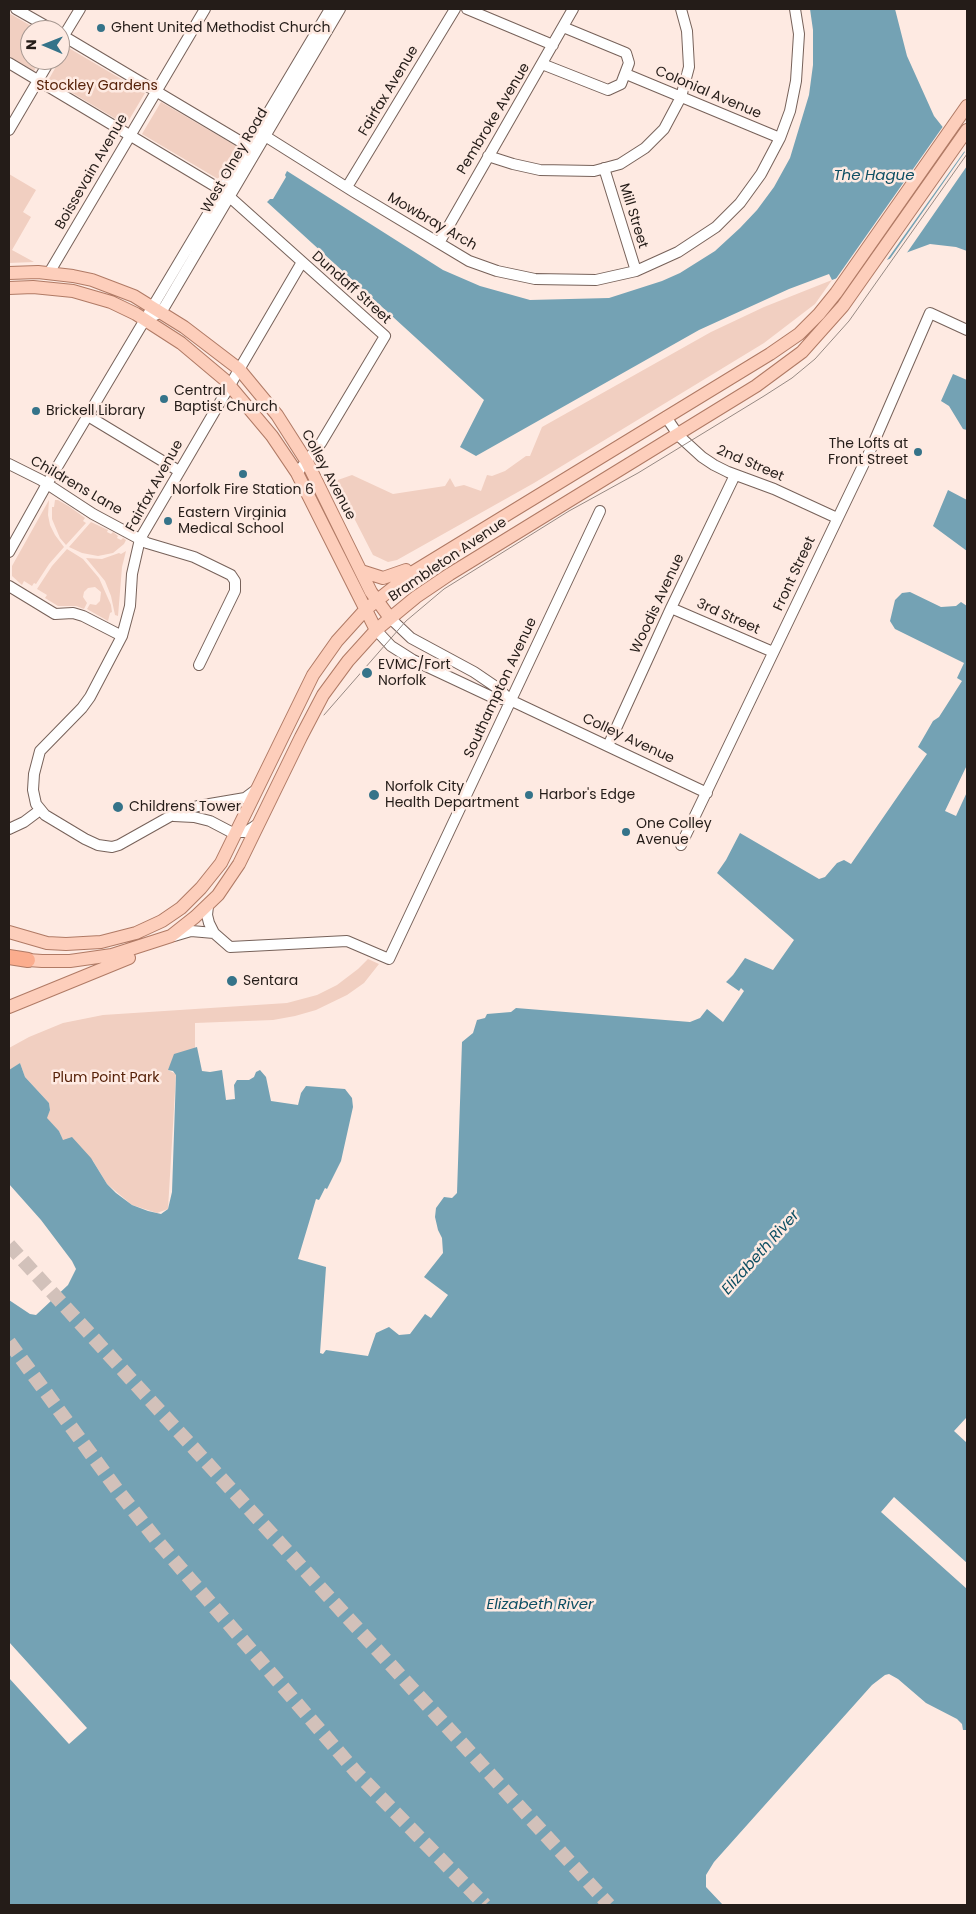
<!DOCTYPE html>
<html>
<head>
<meta charset="utf-8">
<style>
  body { margin:0 }
  #map { position:relative; width:976px; height:1914px; overflow:hidden; background:#feeae2; font-family:Poppins,sans-serif }
  canvas { display:block }
  .frame { position:absolute; inset:0; border:10px solid #241c18; pointer-events:none }
  .north { position:absolute; left:20px; top:20px; width:50px; height:50px; box-sizing:border-box; background:#feeae2; border:1px solid #a79891; border-radius:50%; rotate:271deg; font-size:14px; font-weight:700; line-height:20px; text-align:center; color:#241c18 }
  .north::after { content:''; display:block; margin:auto; width:18px; height:22px; background:#357389; clip-path:polygon(50% 0,100% 100%,50% 72%,0 100%) }
</style>
</head>
<body>
<div id="map">
<canvas width="976" height="1914"></canvas>
<div class="frame"></div>
<div class="north">N</div>
</div>
<script>
const ctx = document.querySelector('canvas').getContext('2d');
ctx.lineJoin = 'round';
function fillPath(path, color) { ctx.fillStyle = color; ctx.fill(path, 'evenodd'); }
const poly = rows => new Path2D(rows.map(r => 'M' + r).join(''));
function trace(path, color, width, dash) { ctx.strokeStyle = color; ctx.lineWidth = width; ctx.lineCap = dash ? 'butt' : 'round'; ctx.setLineDash(dash || []); ctx.stroke(path); }
function label(font, color, halo, rows, align = 'center') {
  ctx.font = font + ' Poppins,sans-serif'; ctx.lineWidth = 5; ctx.setLineDash([]); ctx.textBaseline = 'middle'; ctx.strokeStyle = halo; ctx.fillStyle = color; for (const [text, x, y, turn = 0] of rows) {
    ctx.save(); ctx.translate(x, y); ctx.rotate((+turn || 0) * Math.PI / 180); ctx.textAlign = isNaN(turn) ? turn : align; if (halo) ctx.strokeText(text, 0, 0); ctx.fillText(text, 0, 0); ctx.restore();
  }
}
fillPath(poly([
  [9,13,38,30,30,30,30,60,40,60,34,71,9,56],
  [67,47,145,93,126,125,49,79],
  [161,102,236,146,218,179,142,134],
  [9,174,36,190,23,212,31,217,12,250,34,262,9,263],
  [832,280,815,304,764,343,534,483,397,560,388,562,373,555,335,481,352,475,393,494,445,486,450,478,455,487,464,485,481,491,487,475,492,476,505,471,526,456,530,456,542,427,711,332,764,307],
  [49,500,48,515,50,525,55,535,64,547,49,564,36,584,34,583,32,586,24,581,22,585,12,576,12,566],
  [55,500,58,500,70,507,85,518,83,521,86,523,66,545,60,538,52,519,52,507,54,507],
  [91,522,108,530,107,532,111,534,113,532,118,536,117,538,121,540,123,538,126,540,124,544,113,553,98,556,82,553,69,547],
  [67,549,83,559,99,578,111,605,112,612,110,613,108,621,87,609,90,604,96,605,100,601,101,592,95,587,88,588,84,592,83,597,87,603,84,609,76,606,58,606,45,598,47,595,37,589,52,566],
  [126,551,122,567,118,616,115,615,111,596,105,581,86,558,102,559,119,553,121,554],
  [368,959,379,964,364,983,347,995,316,1010,295,1016,273,1020,195,1023,195,1049,168,1070,176,1074,168,1209,157,1213,132,1205,107,1184,93,1161,63,1141,59,1131,46,1118,50,1110,49,1103,25,1077,20,1063,9,1071,9,1048,29,1037,63,1023,103,1015,287,1003,317,995,337,985,358,969]
]), '#f1cfc1');
fillPath(poly([
  [810,9,895,9,907,56,934,116,960,149,967,153,967,251,956,247,930,244,832,280,829,274,789,289,699,330,476,456,460,447,484,400,267,202,270,199,273,199,286,177,285,175,287,171,443,270,480,286,530,300,609,298,662,281,680,273,715,251,740,228,757,210,774,187,790,158,809,95,813,65,813,30],
  [953,374,967,380,967,430,963,429,949,406,941,401],
  [948,490,967,500,967,551,933,526],
  [910,592,941,607,956,606,961,602,967,606,967,1730,963,1730,962,1724,957,1719,926,1703,898,1679,889,1674,885,1675,872,1685,714,1862,706,1875,706,1887,723,1905,9,1905,9,1678,69,1744,87,1728,9,1642,9,1300,30,1314,36,1315,68,1285,76,1269,72,1261,41,1220,9,1184,9,1070,20,1063,25,1077,49,1103,50,1110,47,1118,59,1131,63,1140,72,1137,91,1158,107,1184,116,1193,132,1205,148,1211,161,1214,168,1209,172,1192,176,1075,173,1071,168,1070,174,1054,197,1047,202,1071,210,1072,222,1070,226,1100,235,1099,234,1085,237,1080,249,1080,254,1077,256,1072,260,1070,266,1077,271,1101,298,1105,301,1093,306,1086,345,1089,352,1098,353,1107,341,1161,327,1189,325,1188,319,1200,316,1199,298,1259,326,1267,320,1353,323,1354,326,1350,368,1356,376,1333,389,1327,399,1335,410,1334,425,1314,431,1318,448,1295,424,1277,443,1253,442,1238,438,1230,435,1217,436,1208,444,1197,452,1198,457,1193,462,1042,473,1033,477,1020,485,1018,487,1014,511,1012,516,1008,690,1022,700,1018,707,1009,723,1022,744,991,741,988,739,991,726,982,733,975,745,958,773,970,794,940,717,873,726,860,740,833,819,879,825,877,837,863,844,860,851,864,927,754,918,747,933,721,939,717,962,681,957,678,964,663,895,629,890,621,895,600,902,593]
]), '#74a2b4');
fillPath(poly([
  [944,125,962,147,966,149,884,264,833,283],
  [967,149,967,166,904,257,887,263],
  [967,765,967,792,956,816,945,811],
  [966,1418,967,1419,967,1443,954,1431],
  [894,1497,967,1563,967,1589,881,1512]
]), '#feeae2');
trace(poly([
  [9,1245,609,1905],
  [9,1342,118,1491,159,1543,356,1772,485,1905]
]), '#d2c1ba', 14, [14, 7]);
const minor = poly([
  [16,9,53,30],
  [467,9,553,45],
  [60,34,253,149],
  [60,42,80,9],
  [9,63,223,191,385,336,321,443,297,473],
  [542,64,608,90,621,84,629,63,626,53,563,27],
  [626,74,780,138],
  [9,130,50,60],
  [257,133,265,136,354,192,469,261,497,271,535,279,596,280,636,271,678,252,716,227,740,203,761,174,780,138,790,111,796,81,799,34,795,9],
  [488,156,513,164,540,170,594,171,620,164,645,148,664,129,681,97,689,67,687,31,681,9],
  [604,168,636,271],
  [347,187,455,9],
  [439,243,573,9],
  [49,273,205,9],
  [155,315,161,312,165,306,340,9],
  [88,416,179,471],
  [666,417,679,436,702,457,714,465,728,472,774,489,837,518],
  [9,464,41,480,93,514,147,543,194,557,231,575,235,581,235,591,199,665],
  [9,552,47,484,330,9],
  [9,586,55,614,73,613,83,616,122,636],
  [671,608,773,652],
  [390,618,411,638,474,672,499,689,510,700,707,793],
  [376,630,391,646,413,660,494,698,510,700],
  [608,746,671,608,735,475],
  [257,789,245,798,198,806,176,813,119,845,112,847,98,845,85,839,45,815,36,804,33,790,34,774,40,751,82,708,90,697,122,636,130,606,132,574,140,539,302,262],
  [174,816,194,817,210,821,231,832,246,832,258,824],
  [9,829,24,822,40,810],
  [681,845,870,451,930,313,967,330],
  [208,906,207,915,209,923,214,933,230,947,347,941,389,959,600,511],
  [174,936,191,931,214,933]
]);
const major = poly([
  [9,273,38,272,73,276,92,280,134,296,184,327,239,369,277,415,307,462,371,592,390,618],
  [9,288,33,287,73,291,111,302,136,314,181,343,225,380,272,436,297,473,376,630],
  [361,571,383,578,406,570],
  [9,932,47,943,66,944,101,942,136,933,162,921,181,908,201,888,221,863,313,675,337,641,365,610,413,572,770,354,799,334,819,314,836,293,967,106],
  [28,960,42,961,70,961,112,955,171,936,195,917,218,895,239,864,301,737,323,695,348,661,376,630,416,597,450,574,756,386,802,352,843,306,967,130],
  [9,1007,129,958]
]);
const highway = poly([
  [9,957,28,960]
]);
trace(minor, '#77625a', 12);
trace(major, '#b07a65', 14);
trace(highway, '#b07a65', 16);
trace(minor, '#fff', 10);
trace(major, '#fdcebb', 12);
trace(highway, '#fbad8e', 14);
trace(poly([
  [324,715,406,621,444,589,569,511,638,473,764,396,792,378,815,359,849,321,967,154]
]), '#978983', 1);
for (const [x, y, r, color] of [
  [101,28,5,"#357389"],
  [164,399,5,"#357389"],
  [36,411,5,"#357389"],
  [918,452,5,"#357389"],
  [243,474,5,"#357389"],
  [168,521,5,"#357389"],
  [367,673,6,"#357389"],
  [374,795,6,"#357389"],
  [529,795,5,"#357389"],
  [118,807,6,"#357389"],
  [626,832,5,"#357389"],
  [232,981,6,"#357389"]
]) { const dot = new Path2D(); dot.arc(x, y, r, 0, 2 * Math.PI); ctx.fillStyle = color; ctx.fill(dot); trace(dot, '#feeae2', 2); }
label('14px', '#241c18', '#feeae2', [
  ["Ghent United Methodist Church",111,28],
  ["Central",174,391],
  ["Baptist Church",174,407],
  ["Brickell Library",46,411],
  ["The Lofts at",908,444,"right"],
  ["Front Street",908,460,"right"],
  ["Norfolk Fire Station 6",243,490,"center"],
  ["Eastern Virginia",178,513],
  ["Medical School",178,529],
  ["EVMC/Fort",378,665],
  ["Norfolk",378,681],
  ["Norfolk City",385,787],
  ["Health Department",385,803],
  ["Harbor's Edge",539,795],
  ["Childrens Tower",129,807],
  ["One Colley",636,824],
  ["Avenue",636,840],
  ["Sentara",243,981]
], 'left');
label('14px', '#562108', '#feeae2', [
  ["Stockley Gardens",97,86],
  ["Plum Point Park",106,1078]
]);
label('14px', '#241c18', '#feeae2', [
  ["Fairfax Avenue",389,91,-59],
  ["Colonial Avenue",708,93,23],
  ["Pembroke Avenue",494,119,-59],
  ["West Olney Road",235,161,-60],
  ["Boissevain Avenue",92,172,-60],
  ["Mill Street",633,216,73],
  ["Mowbray Arch",432,222,30],
  ["Dundaff Street",351,288,42],
  ["2nd Street",750,464,23],
  ["Colley Avenue",328,475,62],
  ["Childrens Lane",76,486,30],
  ["Fairfax Avenue",155,486,-61],
  ["Brambleton Avenue",448,560,-34],
  ["Front Street",795,574,-65],
  ["Woodis Avenue",658,604,-65],
  ["3rd Street",728,617,24],
  ["Southampton Avenue",501,688,-65],
  ["Colley Avenue",628,739,25]
]);
label('italic 15px', '#0d4e62', '#feeae2', [
  ["The Hague",874,176],
  ["Elizabeth River",761,1253,-48],
  ["Elizabeth River",540,1605]
]);
</script>
</body>
</html>
